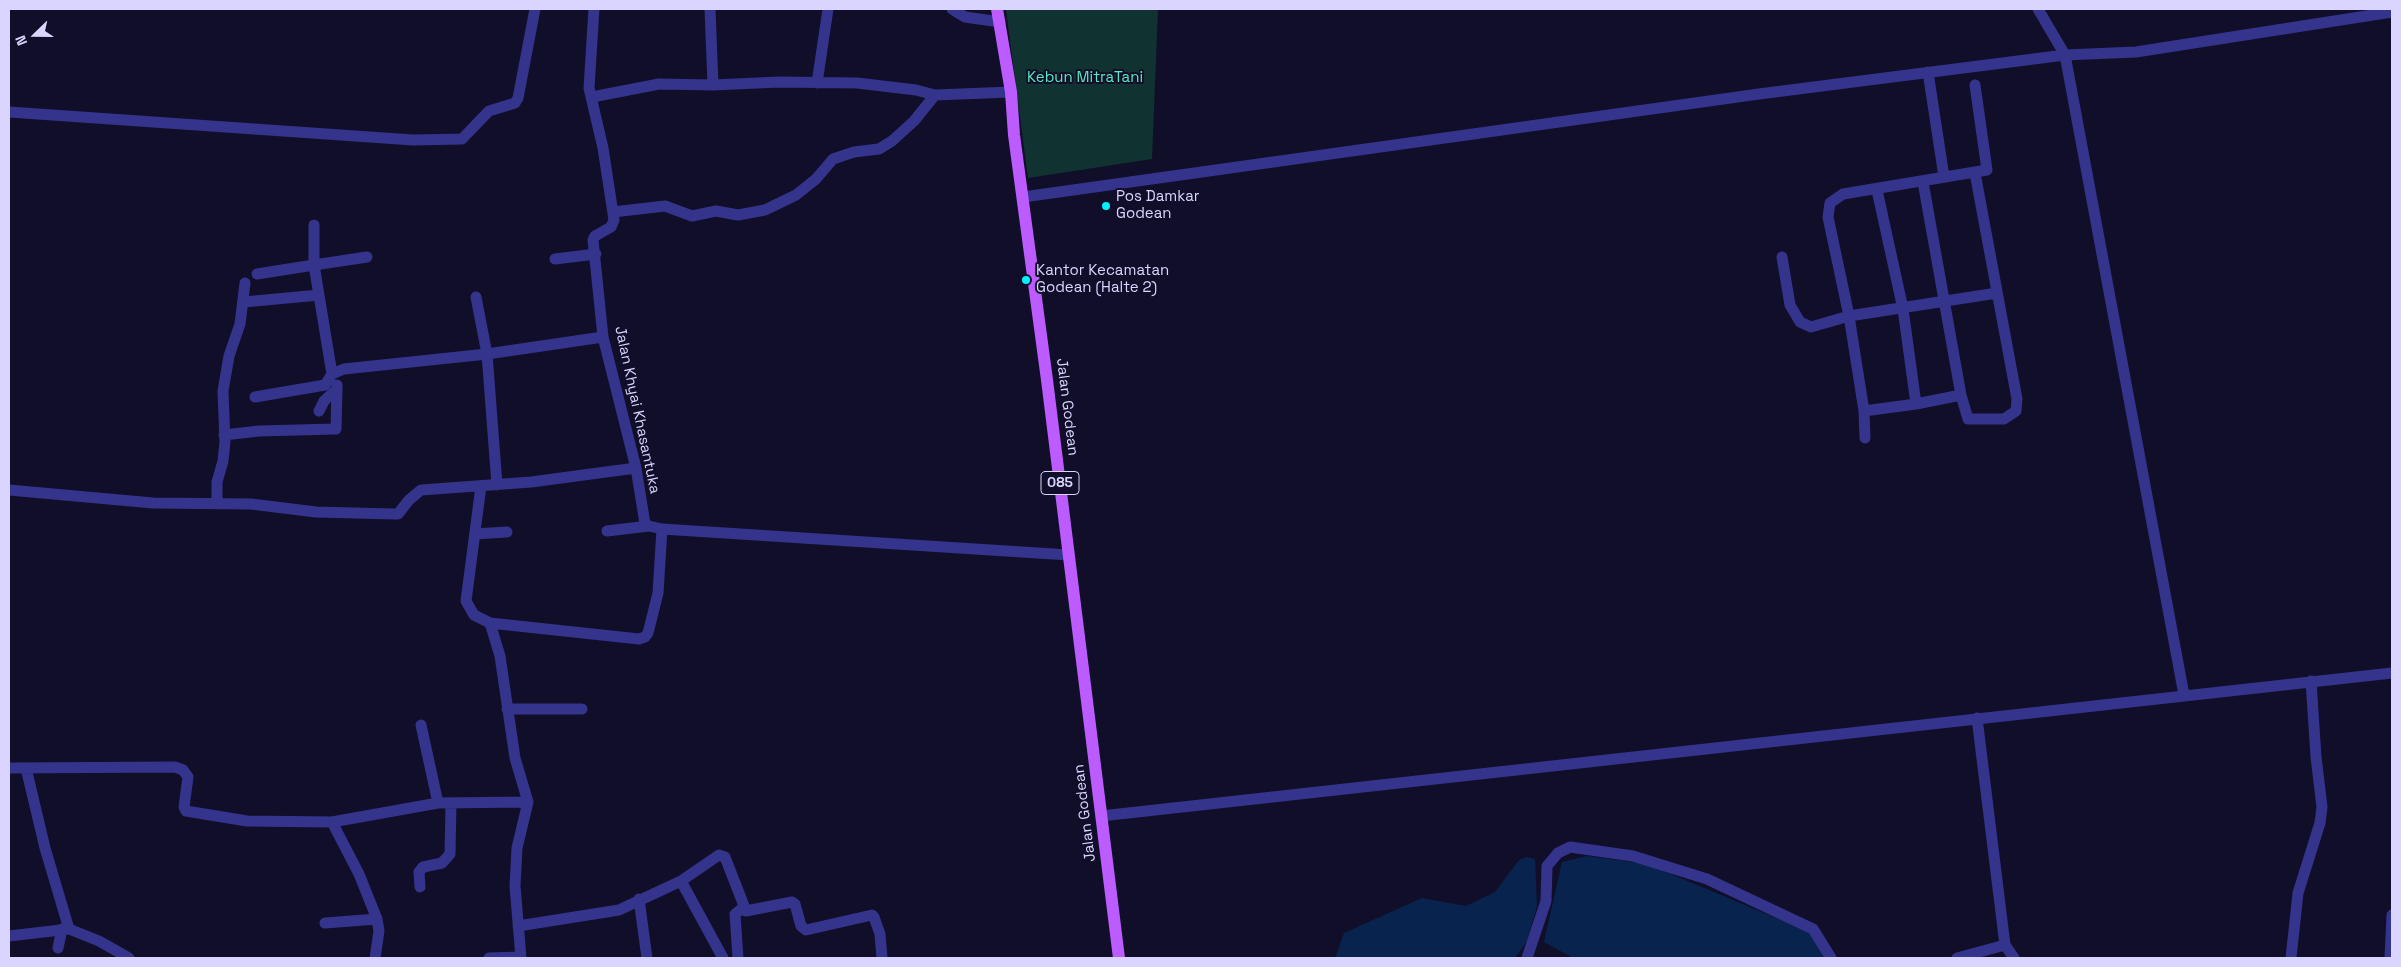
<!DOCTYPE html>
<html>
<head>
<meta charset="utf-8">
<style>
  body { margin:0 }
  #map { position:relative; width:2401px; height:967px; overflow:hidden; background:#110e29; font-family:"Space Grotesk",sans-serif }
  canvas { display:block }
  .frame { position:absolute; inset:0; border:10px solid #d9d5ff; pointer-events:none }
  .north { position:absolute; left:10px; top:10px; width:50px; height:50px; -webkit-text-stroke:4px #110e29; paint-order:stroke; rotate:248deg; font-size:14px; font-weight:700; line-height:20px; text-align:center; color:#d9d5ff }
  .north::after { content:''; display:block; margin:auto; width:18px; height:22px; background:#d9d5ff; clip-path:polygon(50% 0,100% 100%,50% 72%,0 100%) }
</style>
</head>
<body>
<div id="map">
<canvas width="2401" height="967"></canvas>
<div class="frame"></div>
<div class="north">N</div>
</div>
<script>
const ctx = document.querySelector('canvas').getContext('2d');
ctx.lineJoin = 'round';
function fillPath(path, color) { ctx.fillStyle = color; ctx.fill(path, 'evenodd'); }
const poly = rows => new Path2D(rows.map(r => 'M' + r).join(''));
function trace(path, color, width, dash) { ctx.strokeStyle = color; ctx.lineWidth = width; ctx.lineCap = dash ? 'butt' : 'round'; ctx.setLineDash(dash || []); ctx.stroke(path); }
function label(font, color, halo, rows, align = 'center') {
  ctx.font = font + ' "Space Grotesk",sans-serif'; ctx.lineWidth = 4; ctx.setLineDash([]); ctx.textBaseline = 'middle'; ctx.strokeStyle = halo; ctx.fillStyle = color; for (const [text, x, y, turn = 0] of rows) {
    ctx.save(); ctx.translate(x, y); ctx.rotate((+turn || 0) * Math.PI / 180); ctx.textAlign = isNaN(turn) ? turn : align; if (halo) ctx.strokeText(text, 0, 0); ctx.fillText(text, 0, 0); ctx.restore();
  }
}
fillPath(poly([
  [1017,9,1158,9,1152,159,1028,178,1006,10]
]), '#103331');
fillPath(poly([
  [1587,856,1647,864,1812,933,1826,958,1573,958,1544,942,1562,862],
  [1527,857,1535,859,1537,906,1527,941,1515,958,1335,958,1344,933,1422,898,1466,906,1495,892,1519,860]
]), '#08244e');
trace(poly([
  [594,9,589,88,603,148,614,220,611,227,595,236,593,240,603,337,636,468,645,524,649,526,662,529,1069,555],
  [710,9,713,85],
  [952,9,965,17,1000,22],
  [2038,9,2065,55,2184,695],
  [1928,72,1944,177],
  [817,83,828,9],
  [592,97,659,84,713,85,779,82,857,83,916,90,935,95],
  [9,112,413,140,462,139,489,111,515,103,518,98,535,9],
  [1923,182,1961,395,1968,419,2004,419,2016,411,2017,399,1975,173],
  [1877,190,1903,309,1916,404,1961,395],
  [1023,197,1759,94,2065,55,2136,52,2392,12],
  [613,212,665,206,692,216,716,211,738,215,765,210,796,195,816,179,833,159,854,152,879,149,892,141,914,121,935,95,1011,92],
  [314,225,314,265,367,257],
  [1782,257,1790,305,1800,322,1811,327,1849,316,1997,293],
  [555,259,596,254],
  [257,274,314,265,332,374],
  [476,297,487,354,497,485],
  [244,302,319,295],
  [255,397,325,385,332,374,344,369,487,354,603,337],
  [1916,404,1864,411,1849,316,1828,217,1830,203,1843,194,1987,170,1975,85],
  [319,411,324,401,337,389,337,385],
  [1864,411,1865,438],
  [224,435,259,431,336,429,337,389],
  [481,486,466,601,474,615,490,623,500,656,515,758,528,802,517,848,515,886,521,958],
  [9,490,153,503,251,504,316,512,394,514,398,514,409,500,421,490,531,482,636,468],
  [217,504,217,482,223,461,225,442,223,391,229,356,240,324,245,283],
  [607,531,649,526],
  [475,534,507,532],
  [490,623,639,639,645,637,648,633,658,593,662,529],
  [507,709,582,709],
  [1977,718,2005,945,2014,958],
  [421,725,438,803],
  [9,768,175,767,183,770,188,777,184,807,186,811,247,821,332,822,438,803,528,802],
  [26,768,45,848,69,929],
  [1101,816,2392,673],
  [332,822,359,874,377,919,379,931,375,958],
  [681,881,723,958],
  [420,887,419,872,423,867,442,863,450,854,451,803],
  [639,899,647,958],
  [325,923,377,919],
  [518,926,619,910,681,881,719,855,725,857,746,911,792,902,795,904,801,926,806,930,872,915,874,917,880,934,882,958],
  [9,936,69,929,99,941,129,958],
  [58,948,62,929],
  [489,958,521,957],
  [738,958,735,914,744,907],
  [1527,958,1546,901,1547,866,1558,853,1570,847,1633,856,1707,879,1813,929,1831,958],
  [1957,958,2005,945],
  [2291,958,2298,893,2320,823,2322,807,2316,757,2311,681],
  [2390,958,2392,915]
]), '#34348c', 11);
trace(poly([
  [997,9,1011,92,1014,135,1047,380,1119,958]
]), '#bc5cff', 12);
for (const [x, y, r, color] of [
  [1106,206,5,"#01efff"],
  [1026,280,5,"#01efff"]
]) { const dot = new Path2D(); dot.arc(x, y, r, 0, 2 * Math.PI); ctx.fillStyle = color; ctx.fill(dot); trace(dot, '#110e29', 2); }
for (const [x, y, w] of [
  [1060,483,38]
]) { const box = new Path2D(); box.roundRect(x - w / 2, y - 11.5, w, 23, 4); ctx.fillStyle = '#110e29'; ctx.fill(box); trace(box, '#d9d5ff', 1); }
label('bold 14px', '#d9d5ff', null, [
  ["085",1060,483]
]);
label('15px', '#56eac0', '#110e29', [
  ["Kebun MitraTani",1085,78]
]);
label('15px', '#d9d5ff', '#110e29', [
  ["Pos Damkar",1116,197],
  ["Godean",1116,214],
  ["Kantor Kecamatan",1036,271],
  ["Godean (Halte 2)",1036,288]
], 'left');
label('15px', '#d9d5ff', '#110e29', [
  ["Jalan Godean",1067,407,83],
  ["Jalan Khyai Khasantuka",637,410,78],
  ["Jalan Godean",1085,813,-97]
]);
</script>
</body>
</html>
